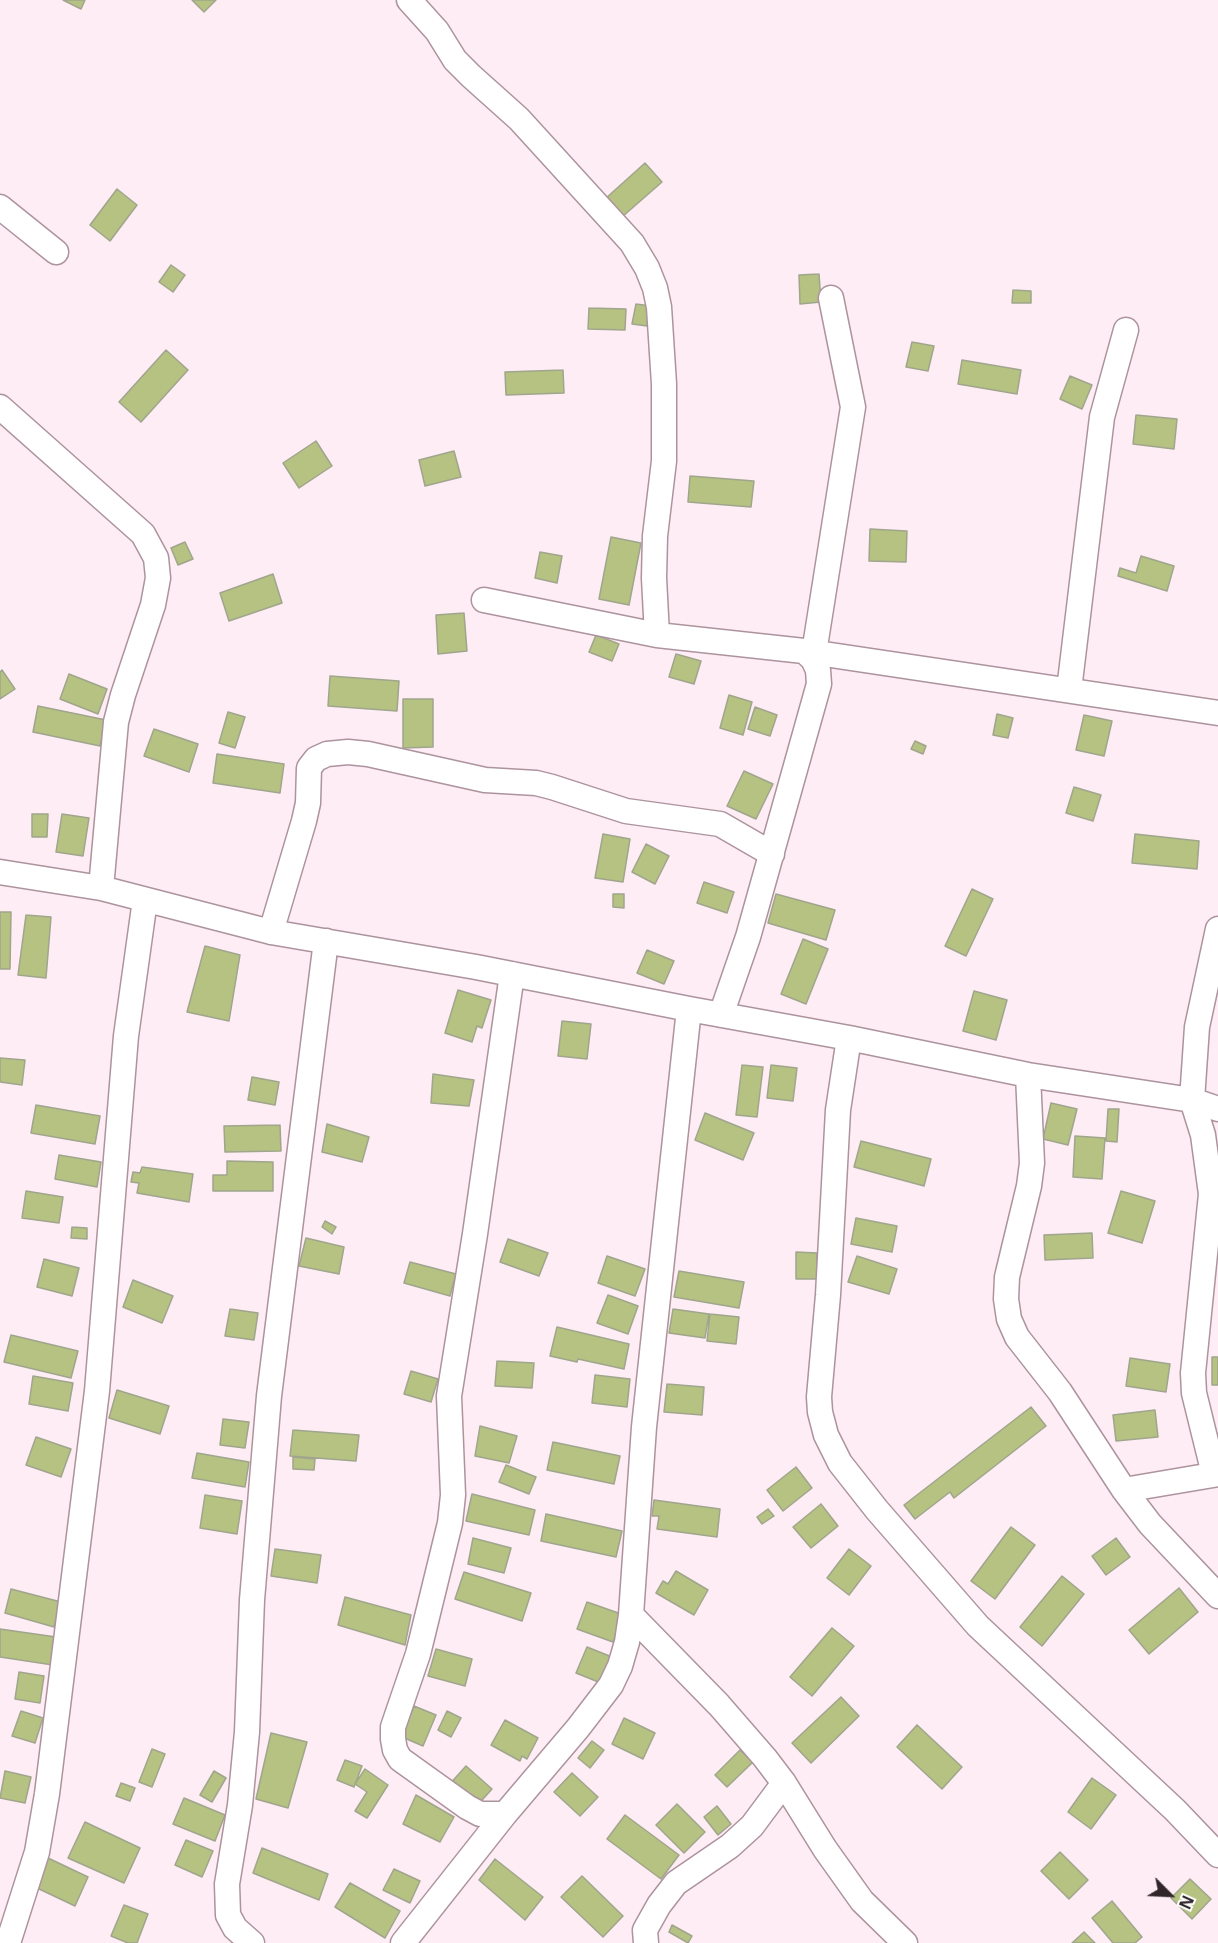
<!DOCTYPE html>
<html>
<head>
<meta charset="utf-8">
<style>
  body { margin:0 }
  #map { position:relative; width:1218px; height:1943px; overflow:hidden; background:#feedf4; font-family:"Noto Sans",sans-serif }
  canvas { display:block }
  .north { position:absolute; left:1140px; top:1865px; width:60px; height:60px; -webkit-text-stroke:4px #fff; paint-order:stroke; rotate:114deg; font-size:16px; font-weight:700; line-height:24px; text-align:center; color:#31272b }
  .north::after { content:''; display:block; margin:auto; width:21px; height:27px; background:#31272b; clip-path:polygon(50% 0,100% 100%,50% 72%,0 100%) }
</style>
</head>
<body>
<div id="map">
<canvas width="1218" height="1943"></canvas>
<div class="north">N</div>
</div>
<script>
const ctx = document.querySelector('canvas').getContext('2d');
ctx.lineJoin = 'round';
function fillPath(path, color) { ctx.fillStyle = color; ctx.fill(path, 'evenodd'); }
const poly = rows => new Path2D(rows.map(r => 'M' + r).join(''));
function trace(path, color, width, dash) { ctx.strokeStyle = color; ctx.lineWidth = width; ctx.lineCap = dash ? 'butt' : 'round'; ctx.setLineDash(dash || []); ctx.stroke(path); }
const building = poly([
  [63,0,85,0,81,9,63,0],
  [192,0,216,0,204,12,192,0],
  [645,163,662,182,622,217,605,199,645,163],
  [117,189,137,205,110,241,90,225,117,189],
  [171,265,185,275,173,292,159,282,171,265],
  [819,274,821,302,800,304,799,275,819,274],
  [1013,290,1031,291,1031,303,1012,303,1013,290],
  [636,304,651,306,647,326,632,324,636,304],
  [589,308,626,309,625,330,588,329,589,308],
  [912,342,934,346,928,371,906,367,912,342],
  [166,350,188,370,141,422,119,402,166,350],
  [962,360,1021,370,1017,394,958,384,962,360],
  [563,370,564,393,506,395,505,372,563,370],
  [1070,376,1092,385,1082,409,1060,399,1070,376],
  [1136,415,1177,419,1174,449,1133,444,1136,415],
  [316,441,332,466,299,488,283,463,316,441],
  [454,451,461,477,425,486,419,460,454,451],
  [690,476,754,481,751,507,688,502,690,476],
  [870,529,907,531,906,562,869,561,870,529],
  [611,537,641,543,629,605,599,599,611,537],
  [185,542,193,559,178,565,171,548,185,542],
  [540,552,562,556,557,583,535,578,540,552],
  [1141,556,1174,566,1167,591,1118,576,1120,568,1136,573,1141,556],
  [273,574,282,603,229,621,220,593,273,574],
  [464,613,467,651,438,654,436,615,464,613],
  [596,635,619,644,612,661,589,652,596,635],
  [676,654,701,661,694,684,669,677,676,654],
  [2,670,15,689,0,699,0,672,2,670],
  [69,674,107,689,98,714,60,699,69,674],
  [330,676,399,681,397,711,328,706,330,676],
  [729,695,752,702,743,735,720,728,729,695],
  [403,699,433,699,433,747,403,748,403,699],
  [38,706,106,720,100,746,33,732,38,706],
  [755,707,777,715,770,736,748,729,755,707],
  [228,712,245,717,235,748,219,743,228,712],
  [997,714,1013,718,1008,738,993,735,997,714],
  [1084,715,1112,721,1104,756,1076,750,1084,715],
  [154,729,198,744,189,772,144,756,154,729],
  [915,741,926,746,923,754,911,749,915,741],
  [217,754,284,764,280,793,213,783,217,754],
  [744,771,773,784,756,819,727,806,744,771],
  [1074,787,1101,795,1093,821,1066,813,1074,787],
  [32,814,48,814,47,837,32,837,32,814],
  [62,814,89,818,83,856,56,852,62,814],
  [603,834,630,839,623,882,595,878,603,834],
  [1135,834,1199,841,1197,869,1132,863,1135,834],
  [646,844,669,856,655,884,632,872,646,844],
  [704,882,734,892,727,913,697,903,704,882],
  [972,889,993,899,966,956,945,946,972,889],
  [613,894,624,894,624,908,613,907,613,894],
  [776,894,835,910,826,940,768,923,776,894],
  [0,912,11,912,10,969,0,969,0,912],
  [26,915,51,917,46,978,18,975,26,915],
  [803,939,828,949,806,1004,781,994,803,939],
  [205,946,240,955,229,1021,187,1012,205,946],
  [647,950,674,961,664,984,637,973,647,950],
  [458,990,491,1000,482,1028,477,1026,472,1042,445,1033,458,990],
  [974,991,1007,1000,996,1040,963,1031,974,991],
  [562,1021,591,1024,587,1059,558,1056,562,1021],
  [0,1058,25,1060,22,1085,0,1082,0,1058],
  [742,1065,763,1067,757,1117,736,1115,742,1065],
  [771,1065,797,1068,793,1101,767,1098,771,1065],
  [433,1074,474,1080,469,1106,431,1103,433,1074],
  [252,1077,279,1082,275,1105,248,1100,252,1077],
  [1051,1103,1077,1109,1068,1145,1043,1139,1051,1103],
  [36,1105,100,1116,95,1144,31,1133,36,1105],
  [1108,1109,1119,1109,1117,1142,1106,1141,1108,1109],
  [705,1113,754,1133,743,1160,695,1140,705,1113],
  [327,1124,369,1137,362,1162,322,1152,327,1124],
  [280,1125,281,1151,225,1152,224,1126,280,1125],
  [1075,1136,1105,1138,1102,1179,1073,1177,1075,1136],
  [861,1141,931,1159,924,1186,854,1167,861,1141],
  [59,1155,101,1162,97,1187,55,1179,59,1155],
  [227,1161,273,1162,273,1191,213,1191,213,1175,227,1175,227,1161],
  [142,1167,193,1174,189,1202,137,1193,139,1183,131,1182,133,1172,140,1173,142,1167],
  [26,1191,63,1197,59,1223,22,1218,26,1191],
  [1121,1191,1155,1201,1142,1243,1108,1233,1121,1191],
  [856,1218,897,1226,892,1252,851,1244,856,1218],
  [325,1221,336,1227,332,1234,322,1227,325,1221],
  [72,1227,87,1228,87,1239,71,1238,72,1227],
  [1092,1233,1093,1258,1045,1260,1044,1235,1092,1233],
  [306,1238,344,1247,339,1274,299,1266,306,1238],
  [508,1239,548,1253,539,1276,500,1262,508,1239],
  [796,1252,817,1253,817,1279,796,1279,796,1252],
  [607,1256,645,1269,635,1296,598,1283,607,1256],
  [857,1256,897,1269,889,1294,848,1282,857,1256],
  [44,1259,79,1268,72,1296,37,1287,44,1259],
  [410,1262,456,1274,450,1296,404,1283,410,1262],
  [679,1271,744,1282,739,1308,674,1297,679,1271],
  [133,1280,173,1296,162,1323,123,1307,133,1280],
  [608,1295,638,1306,628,1334,597,1323,608,1295],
  [230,1309,258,1313,254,1340,225,1336,230,1309],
  [673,1309,709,1314,705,1338,669,1333,673,1309],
  [710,1314,739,1317,736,1344,707,1341,710,1314],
  [557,1327,629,1344,624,1369,578,1359,577,1362,550,1356,557,1327],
  [11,1335,78,1351,71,1378,4,1362,11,1335],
  [1212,1357,1218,1357,1218,1385,1212,1385,1212,1357],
  [1130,1358,1170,1364,1166,1392,1126,1386,1130,1358],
  [497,1361,534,1363,532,1388,495,1386,497,1361],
  [411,1371,438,1379,431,1402,404,1394,411,1371],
  [595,1375,630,1379,627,1407,592,1403,595,1375],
  [33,1376,73,1383,68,1411,29,1404,33,1376],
  [667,1384,704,1387,702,1415,664,1412,667,1384],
  [117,1390,169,1406,160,1434,109,1418,117,1390],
  [1031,1407,1046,1426,954,1498,950,1492,915,1519,904,1505,1031,1407],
  [1155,1410,1158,1437,1116,1441,1113,1415,1155,1410],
  [223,1419,249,1422,245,1448,220,1445,223,1419],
  [480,1426,517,1436,509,1463,475,1456,480,1426],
  [293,1430,359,1435,356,1461,290,1456,293,1430],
  [36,1437,71,1449,61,1477,26,1465,36,1437],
  [553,1442,620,1456,614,1484,547,1470,553,1442],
  [197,1453,249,1462,245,1487,192,1478,197,1453],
  [293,1457,315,1459,314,1470,293,1469,293,1457],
  [506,1465,536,1477,529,1494,499,1482,506,1465],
  [796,1467,812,1488,783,1511,767,1490,796,1467],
  [472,1494,535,1510,529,1535,466,1521,472,1494],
  [205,1495,242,1501,237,1534,200,1528,205,1495],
  [654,1500,720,1509,717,1537,657,1529,659,1516,652,1516,654,1500],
  [821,1504,838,1526,811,1548,793,1527,821,1504],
  [768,1509,774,1516,762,1524,757,1517,768,1509],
  [546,1514,622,1531,616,1557,541,1541,546,1514],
  [1011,1527,1035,1545,995,1599,971,1581,1011,1527],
  [473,1538,511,1548,504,1573,468,1564,473,1538],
  [1116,1538,1130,1557,1106,1575,1092,1556,1116,1538],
  [275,1549,321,1555,317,1583,271,1576,275,1549],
  [849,1549,871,1566,849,1595,827,1578,849,1549],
  [676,1571,708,1590,694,1615,656,1593,663,1581,668,1584,676,1571],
  [464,1572,531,1593,522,1621,455,1599,464,1572],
  [1062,1576,1084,1594,1042,1646,1020,1627,1062,1576],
  [1179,1588,1198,1612,1149,1654,1129,1630,1179,1588],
  [11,1589,61,1602,54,1627,5,1613,11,1589],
  [345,1597,411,1615,405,1645,338,1625,345,1597],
  [587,1602,624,1615,613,1642,577,1629,587,1602],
  [832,1628,854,1646,812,1696,790,1677,832,1628],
  [0,1629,56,1637,53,1665,0,1657,0,1629],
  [587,1647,612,1657,601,1683,576,1673,587,1647],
  [436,1649,472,1659,465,1686,428,1676,436,1649],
  [19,1672,44,1676,40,1703,15,1699,19,1672],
  [841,1697,859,1716,811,1763,792,1743,841,1697],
  [414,1706,436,1715,423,1746,402,1737,414,1706],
  [21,1711,43,1718,35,1743,12,1736,21,1711],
  [447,1711,461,1718,451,1737,438,1730,447,1711],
  [624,1718,655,1733,643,1759,612,1744,624,1718],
  [505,1720,538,1738,527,1759,522,1756,520,1761,491,1745,505,1720],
  [917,1725,962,1767,942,1789,897,1747,917,1725],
  [271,1733,307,1742,288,1808,256,1799,271,1733],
  [592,1741,604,1750,590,1768,578,1758,592,1741],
  [152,1749,165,1754,152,1787,139,1782,152,1749],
  [740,1750,753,1762,727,1787,715,1775,740,1750],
  [345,1760,362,1766,354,1787,337,1780,345,1760],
  [466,1766,492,1789,474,1809,448,1786,466,1766],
  [365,1769,388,1785,367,1818,355,1811,367,1792,355,1784,365,1769],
  [5,1771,31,1777,25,1803,0,1798,5,1771],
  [214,1771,226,1778,212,1802,200,1795,214,1771],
  [572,1773,598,1797,580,1816,554,1792,572,1773],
  [1092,1778,1116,1795,1091,1829,1068,1812,1092,1778],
  [121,1783,135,1788,130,1801,116,1796,121,1783],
  [416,1795,454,1817,440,1842,403,1824,416,1795],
  [184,1798,225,1815,215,1841,173,1824,184,1798],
  [677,1804,705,1832,684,1853,656,1825,677,1804],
  [717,1806,731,1824,718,1835,704,1817,717,1806],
  [625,1815,679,1855,661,1879,607,1839,625,1815],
  [85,1822,140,1848,124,1883,68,1858,85,1822],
  [186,1840,213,1851,202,1877,175,1865,186,1840],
  [262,1848,328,1874,319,1900,253,1873,262,1848],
  [1060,1852,1088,1880,1069,1899,1041,1871,1060,1852],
  [48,1858,88,1877,75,1906,35,1887,48,1858],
  [495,1859,543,1897,525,1920,479,1880,495,1859],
  [394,1869,420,1881,410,1903,383,1890,394,1869],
  [582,1876,623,1916,603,1937,561,1897,582,1876],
  [1190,1879,1211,1899,1192,1919,1171,1898,1190,1879],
  [350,1883,400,1911,385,1938,335,1907,350,1883],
  [1112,1901,1142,1937,1135,1943,1113,1943,1092,1918,1112,1901],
  [124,1905,148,1914,137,1943,128,1943,111,1936,124,1905],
  [672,1925,692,1936,688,1943,669,1932,672,1925],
  [1084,1932,1095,1943,1072,1943,1084,1932]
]);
fillPath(building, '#b5c281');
trace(building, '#a0a58d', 1.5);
const minor = poly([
  [409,0,437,31,455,60,471,76,519,119,632,243,647,268,655,288,659,307,664,384,664,461,655,536,654,578,657,635],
  [0,207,56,252],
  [0,407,143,534,156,558,158,578,153,605,123,695,116,722,101,888],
  [484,600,657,635,804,651,813,659,818,670,819,684,748,937,721,1015],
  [804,651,1218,713],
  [813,659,853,407,831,298],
  [1069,690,1102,417,1126,330],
  [0,872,101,888,271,932,476,967,689,1009,849,1038,1028,1075,1192,1100,1218,1109],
  [271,932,304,821,308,803,309,768,316,759,327,754,348,752,368,754,485,780,536,783,552,787,626,811,720,824,772,854],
  [849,1038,838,1110,828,1295,819,1397,820,1412,826,1435,840,1463,877,1510,978,1626,1175,1810,1218,1855],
  [1028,1075,1032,1163,1029,1186,1007,1277,1006,1299,1009,1319,1017,1337,1060,1392,1124,1490,1150,1524,1218,1596],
  [1214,1474,1194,1393,1193,1373,1211,1194,1203,1135,1192,1100,1197,1027,1218,929],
  [1124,1490,1218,1474],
  [631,1615,719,1705,765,1758,784,1783,825,1849,862,1901,905,1943],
  [505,1814,480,1814,467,1807,400,1759,395,1750,393,1739,393,1727,418,1654,450,1523,453,1495,449,1396,475,1234,512,974],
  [8,1943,37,1852,47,1794,97,1391,126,1036,145,900],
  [252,1943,235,1928,228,1915,227,1884,240,1805,247,1732,252,1600,269,1396,326,941],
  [403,1943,505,1814,578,1728,611,1685,620,1666,627,1642,631,1615,644,1427,689,1009],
  [646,1943,645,1930,659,1905,676,1883,730,1846,752,1826,784,1783]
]);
trace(minor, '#ad939e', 27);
trace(minor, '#fff', 24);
</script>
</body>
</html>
